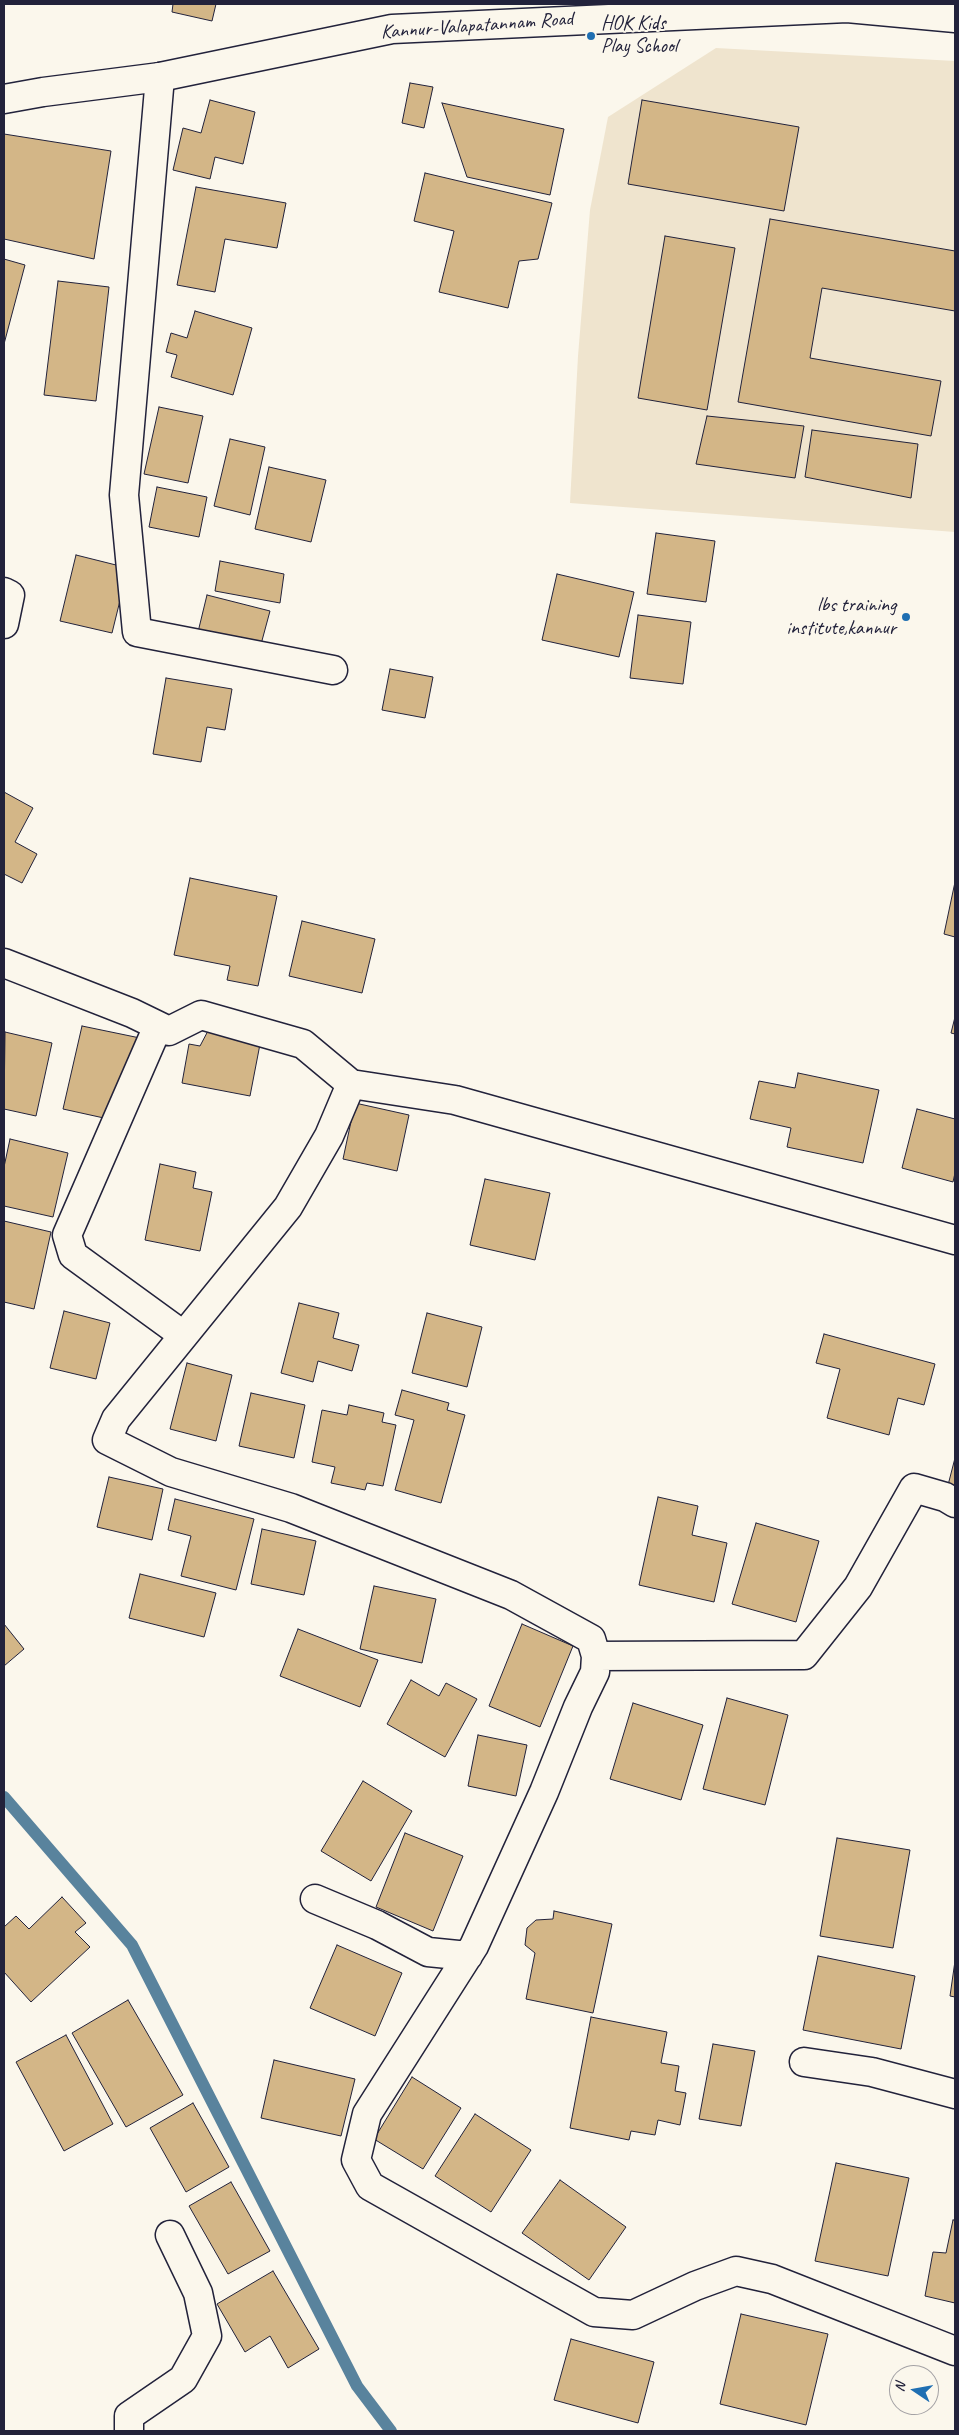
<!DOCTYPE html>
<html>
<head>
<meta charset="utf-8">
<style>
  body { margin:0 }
  #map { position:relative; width:959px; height:2435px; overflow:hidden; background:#fbf7ec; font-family:Caveat,sans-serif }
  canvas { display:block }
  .frame { position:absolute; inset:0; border:5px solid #22223b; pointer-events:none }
  .north { position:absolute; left:889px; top:2365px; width:50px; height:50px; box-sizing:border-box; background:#fbf7ec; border:1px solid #a4a2a5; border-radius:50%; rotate:282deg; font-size:14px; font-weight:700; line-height:20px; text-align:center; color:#22223b }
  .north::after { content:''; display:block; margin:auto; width:18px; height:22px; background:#1f6fb2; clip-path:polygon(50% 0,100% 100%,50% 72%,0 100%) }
</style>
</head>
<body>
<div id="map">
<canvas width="959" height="2435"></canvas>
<div class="frame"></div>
<div class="north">N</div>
</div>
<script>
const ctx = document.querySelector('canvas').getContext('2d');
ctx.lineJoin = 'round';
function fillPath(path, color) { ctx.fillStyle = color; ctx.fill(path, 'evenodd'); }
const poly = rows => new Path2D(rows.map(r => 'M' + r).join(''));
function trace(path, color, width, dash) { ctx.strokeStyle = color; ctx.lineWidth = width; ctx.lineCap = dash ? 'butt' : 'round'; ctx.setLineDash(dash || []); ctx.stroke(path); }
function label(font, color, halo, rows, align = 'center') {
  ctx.font = font + ' Caveat,sans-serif'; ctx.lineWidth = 4; ctx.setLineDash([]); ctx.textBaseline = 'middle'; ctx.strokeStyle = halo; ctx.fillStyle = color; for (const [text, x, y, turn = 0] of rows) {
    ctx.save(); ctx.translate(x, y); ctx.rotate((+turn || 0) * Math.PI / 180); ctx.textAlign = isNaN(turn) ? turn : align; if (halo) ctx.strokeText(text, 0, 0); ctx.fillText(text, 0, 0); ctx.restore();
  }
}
fillPath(poly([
  [716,48,955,61,955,532,570,503,578,356,590,210,608,117]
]), '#efe4ce');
trace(poly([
  [4,1797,132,1945,357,2386,391,2431]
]), '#59839d', 12);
const building = poly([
  [173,4,216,4,212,21,172,12,173,4],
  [410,83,433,87,424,128,402,123,410,83],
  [210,100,255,112,243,164,215,157,210,179,173,170,183,128,201,133,210,100],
  [642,100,799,127,784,211,628,184,642,100],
  [442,103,564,129,550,195,467,177,442,103],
  [4,134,111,151,94,259,4,239,4,134],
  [425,173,552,203,538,259,519,261,508,308,439,292,454,231,414,221,425,173],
  [196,187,286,203,277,248,225,239,215,292,177,285,196,187],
  [770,219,955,251,955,311,822,288,810,358,941,381,931,436,738,402,770,219],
  [665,236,735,248,707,410,638,398,665,236],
  [4,259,25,265,4,344,4,259],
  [58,281,109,287,96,401,44,395,58,281],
  [195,311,252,328,233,395,171,377,177,355,166,352,171,333,187,338,195,311],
  [159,407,203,416,188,483,144,474,159,407],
  [707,416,804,426,795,478,696,464,707,416],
  [812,430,918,444,911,498,805,477,812,430],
  [230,439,265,447,250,515,214,506,230,439],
  [269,467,326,480,311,542,255,529,269,467],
  [157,487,207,497,199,537,149,527,157,487],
  [656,533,715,541,706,602,647,594,656,533],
  [76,555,128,568,112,633,60,621,76,555],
  [220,561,284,574,280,603,215,591,220,561],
  [557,574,634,592,619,657,542,640,557,574],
  [207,595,270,611,260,648,198,632,207,595],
  [638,615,691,622,683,684,630,678,638,615],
  [390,669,433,677,425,718,382,710,390,669],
  [166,678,232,689,225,730,207,727,201,762,153,754,166,678],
  [4,792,33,808,15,842,37,854,22,883,4,874,4,792],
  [190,878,277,896,258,986,227,980,230,966,174,955,190,878],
  [955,882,955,937,944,934,955,882],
  [302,921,375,939,362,993,289,976,302,921],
  [955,1017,955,1034,951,1033,955,1017],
  [82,1026,140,1038,122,1122,63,1109,82,1026],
  [209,1029,261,1039,250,1096,182,1083,189,1044,200,1046,209,1029],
  [5,1032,52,1043,36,1116,4,1109,5,1032],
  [798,1073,879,1090,863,1163,787,1147,791,1128,750,1119,759,1081,795,1088,798,1073],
  [355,1103,409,1115,397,1171,343,1159,355,1103],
  [917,1109,955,1119,955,1173,953,1182,902,1168,917,1109],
  [10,1139,68,1153,53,1217,4,1206,4,1167,10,1139],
  [160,1164,196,1172,193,1188,212,1192,200,1251,145,1240,160,1164],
  [485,1179,550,1193,535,1260,470,1245,485,1179],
  [4,1221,51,1232,34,1309,4,1302,4,1221],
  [299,1303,339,1313,333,1338,359,1345,352,1371,318,1361,313,1382,281,1373,299,1303],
  [64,1311,110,1323,96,1379,50,1368,64,1311],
  [427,1313,482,1327,467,1387,412,1373,427,1313],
  [824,1334,935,1364,924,1405,898,1398,889,1435,827,1418,840,1369,816,1363,824,1334],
  [187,1363,232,1375,216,1441,170,1429,187,1363],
  [402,1390,449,1403,447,1410,465,1415,441,1503,395,1490,414,1420,395,1415,402,1390],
  [251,1393,305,1405,294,1458,239,1446,251,1393],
  [349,1405,384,1413,382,1422,396,1425,383,1486,367,1483,365,1490,331,1483,335,1467,312,1462,322,1410,347,1415,349,1405],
  [955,1458,955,1491,947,1489,955,1458],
  [109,1477,163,1489,152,1540,97,1527,109,1477],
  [658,1497,698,1506,692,1535,727,1543,714,1602,639,1585,658,1497],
  [175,1499,254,1519,236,1590,181,1576,191,1536,168,1530,175,1499],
  [756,1523,819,1541,796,1622,732,1604,756,1523],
  [262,1529,316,1541,304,1595,251,1584,262,1529],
  [140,1574,216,1593,204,1637,129,1618,140,1574],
  [374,1586,436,1599,422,1663,360,1649,374,1586],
  [4,1624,24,1649,4,1666,4,1624],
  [522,1624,573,1646,540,1727,489,1706,522,1624],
  [298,1629,378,1660,360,1707,280,1676,298,1629],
  [411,1680,439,1696,446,1683,477,1699,445,1757,387,1724,411,1680],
  [727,1698,788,1715,765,1805,703,1789,727,1698],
  [633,1703,703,1725,681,1800,610,1779,633,1703],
  [478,1735,527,1745,516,1796,468,1786,478,1735],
  [363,1781,412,1811,371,1881,321,1851,363,1781],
  [405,1833,463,1856,433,1931,376,1907,405,1833],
  [837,1838,910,1850,893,1948,820,1936,837,1838],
  [62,1897,86,1923,75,1932,90,1947,31,2002,4,1972,4,1927,16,1916,29,1929,62,1897],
  [554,1911,612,1924,593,2013,526,1999,535,1953,525,1945,527,1928,536,1920,553,1919,554,1911],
  [337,1945,402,1973,375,2036,310,2008,337,1945],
  [818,1956,915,1976,901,2049,803,2030,818,1956],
  [955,1961,955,1997,950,1996,955,1961],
  [128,2000,183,2095,126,2127,72,2033,128,2000],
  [591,2017,667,2032,661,2063,679,2066,675,2091,686,2093,680,2125,658,2120,655,2135,631,2131,629,2140,570,2128,591,2017],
  [66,2035,113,2124,64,2151,16,2062,66,2035],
  [713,2044,755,2051,741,2126,699,2119,713,2044],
  [274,2060,355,2079,341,2136,261,2118,274,2060],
  [412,2077,461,2108,423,2169,374,2139,412,2077],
  [193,2103,229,2167,186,2192,150,2128,193,2103],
  [475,2114,531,2150,491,2212,435,2176,475,2114],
  [836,2163,909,2178,888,2276,815,2261,836,2163],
  [560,2180,626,2227,589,2280,522,2233,560,2180],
  [231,2182,270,2251,228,2274,189,2206,231,2182],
  [953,2220,955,2220,955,2303,925,2296,933,2252,946,2253,953,2220],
  [273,2271,319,2349,288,2368,270,2336,245,2352,217,2304,273,2271],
  [741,2314,828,2334,806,2425,720,2404,741,2314],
  [571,2339,654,2362,638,2423,554,2400,571,2339]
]);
fillPath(building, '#d3b687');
trace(building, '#22223b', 1);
const minor = poly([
  [160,77,124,495,137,632,333,670],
  [4,592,10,595,4,624],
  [4,963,132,1013,169,1031,201,1015,303,1044,351,1084,455,1100,955,1240],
  [158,1026,67,1235,73,1255,183,1335],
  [351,1084,329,1136,288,1207,116,1419,107,1440,171,1472,291,1508,511,1595,591,1639,596,1656,595,1672,578,1707,544,1792,474,1946,367,2114,356,2160,370,2186,594,2312,633,2315,695,2286,736,2271,772,2279,955,2351],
  [596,1656,804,1655,858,1587,914,1488,945,1497,955,1503],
  [315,1899,377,1925,428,1952,468,1956],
  [804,2062,872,2072,955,2094],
  [129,2431,129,2416,183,2379,207,2336,198,2293,170,2235]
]);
const secondary = poly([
  [4,99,43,92,160,77,392,29,847,8,955,18]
]);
trace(minor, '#22223b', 31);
trace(secondary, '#22223b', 31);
trace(minor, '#fbf7ec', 28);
trace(secondary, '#fbf7ec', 28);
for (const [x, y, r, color] of [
  [591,36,5,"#1f6fb2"],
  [906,617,5,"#1f6fb2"]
]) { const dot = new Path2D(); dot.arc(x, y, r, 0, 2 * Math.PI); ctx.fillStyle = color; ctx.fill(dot); trace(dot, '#fbf7ec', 2); }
label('20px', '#22223b', '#fbf7ec', [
  ["HOK Kids",601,24],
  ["Play School",601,47],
  ["lbs training",896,606,"right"],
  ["institute,kannur",896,629,"right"]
], 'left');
label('20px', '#22223b', '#fbf7ec', [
  ["Kannur-Valapatannam Road",477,26,-4]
]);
</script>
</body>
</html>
